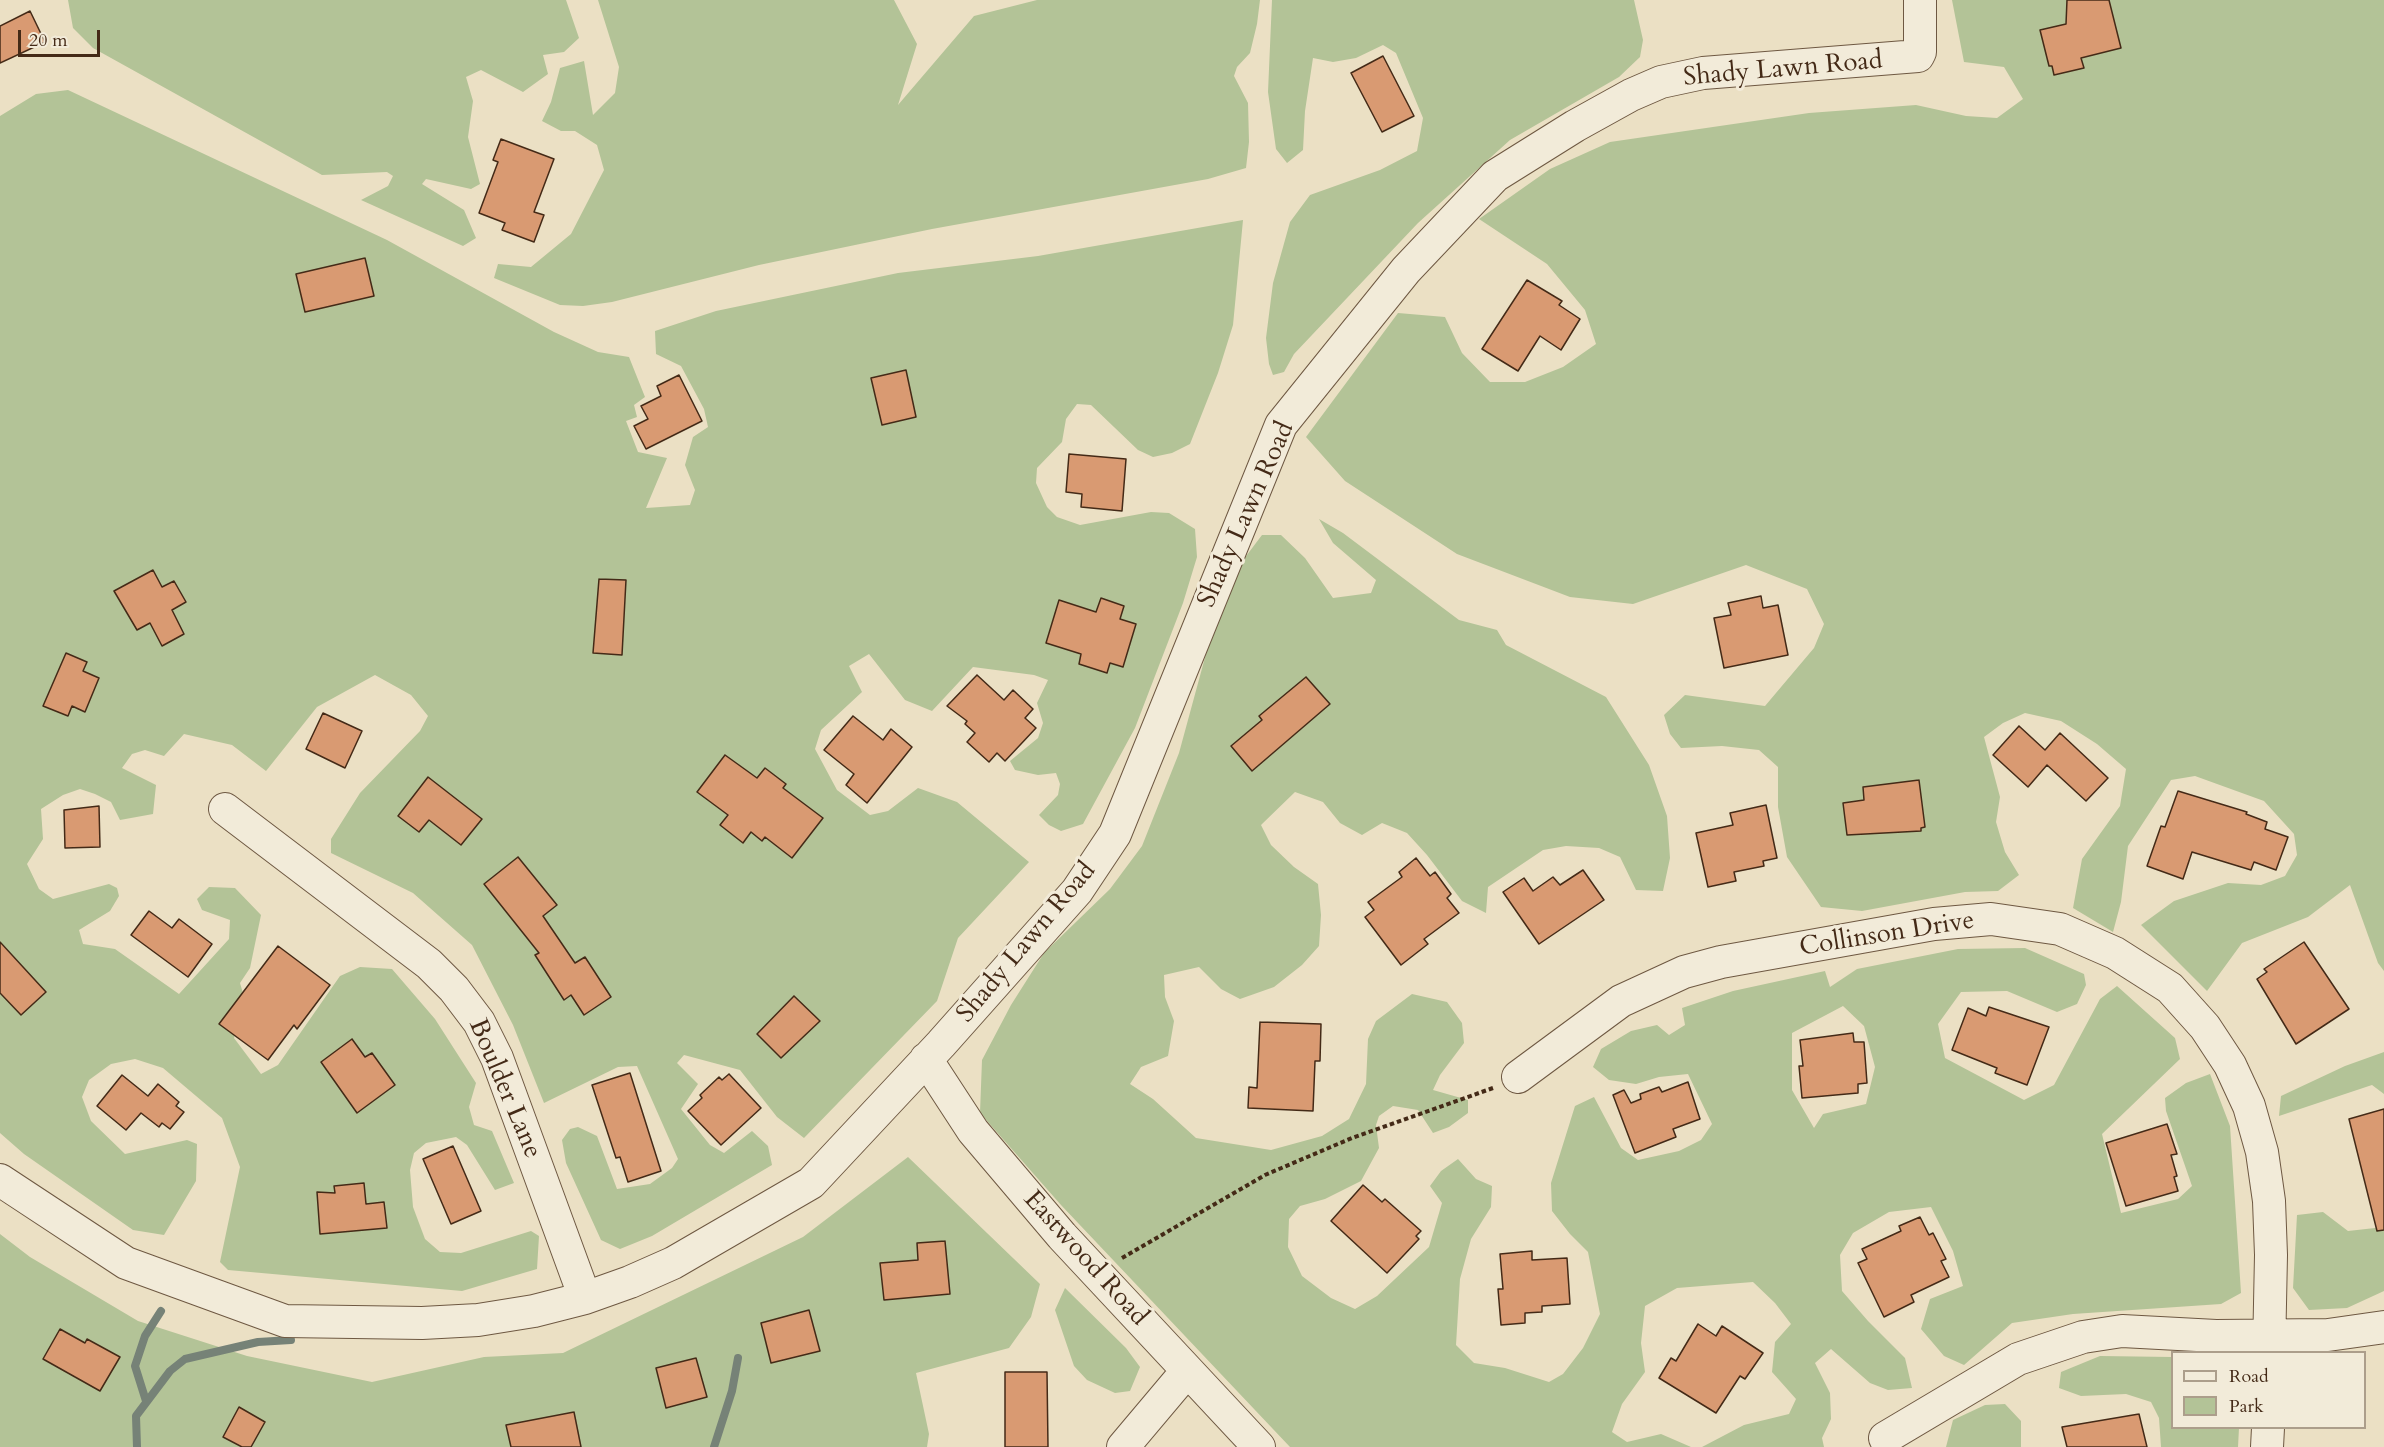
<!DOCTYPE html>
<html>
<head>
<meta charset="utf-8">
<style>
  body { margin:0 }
  #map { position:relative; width:2384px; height:1447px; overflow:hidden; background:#ebe0c4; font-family:Cardo,serif }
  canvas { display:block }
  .legend { position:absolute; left:2171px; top:1351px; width:195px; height:78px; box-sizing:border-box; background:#f2ebd9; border:2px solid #ac9e8b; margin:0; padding:8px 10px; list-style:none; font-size:18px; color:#442a17 }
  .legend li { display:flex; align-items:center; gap:12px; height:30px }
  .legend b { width:30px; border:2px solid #ac9e8b }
  .scale { position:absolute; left:18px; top:30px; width:82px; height:27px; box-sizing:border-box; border:3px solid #442a17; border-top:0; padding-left:8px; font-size:18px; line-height:21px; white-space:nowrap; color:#442a17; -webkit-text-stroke:4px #f2ebd9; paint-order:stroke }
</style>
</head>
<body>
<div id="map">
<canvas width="2384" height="1447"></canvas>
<ul class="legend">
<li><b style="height:8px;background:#f2ebd9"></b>Road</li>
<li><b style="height:16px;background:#b3c397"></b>Park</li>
</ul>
<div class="scale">20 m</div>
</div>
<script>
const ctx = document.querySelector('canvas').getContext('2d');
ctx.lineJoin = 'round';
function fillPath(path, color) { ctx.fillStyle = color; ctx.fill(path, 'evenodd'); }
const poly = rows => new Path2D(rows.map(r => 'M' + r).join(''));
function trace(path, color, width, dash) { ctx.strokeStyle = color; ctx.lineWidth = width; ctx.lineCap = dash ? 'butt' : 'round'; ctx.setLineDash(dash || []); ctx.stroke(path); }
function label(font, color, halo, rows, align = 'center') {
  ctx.font = font + ' Cardo,serif'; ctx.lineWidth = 6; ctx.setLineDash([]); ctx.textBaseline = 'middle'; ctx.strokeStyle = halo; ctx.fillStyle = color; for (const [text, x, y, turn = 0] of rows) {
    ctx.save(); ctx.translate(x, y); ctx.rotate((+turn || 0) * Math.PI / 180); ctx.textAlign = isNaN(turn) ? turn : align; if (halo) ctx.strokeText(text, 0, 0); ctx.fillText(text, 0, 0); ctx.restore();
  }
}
fillPath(poly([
  [68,0,566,0,579,38,564,52,543,55,548,74,523,92,481,70,466,77,473,101,468,137,480,184,471,189,426,179,422,184,464,210,476,238,463,246,361,200,388,186,393,176,387,172,322,175,93,48,73,28],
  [598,0,894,0,917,44,898,105,974,16,1037,0,1260,0,1257,24,1250,53,1237,67,1234,76,1248,103,1249,142,1246,168,1208,179,932,229,759,265,612,302,583,306,560,305,494,278,498,264,531,267,571,234,604,170,597,145,575,131,561,131,542,121,551,102,560,68,584,61,593,115,615,93,619,67],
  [1272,0,1634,0,1643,40,1640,57,1619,77,1510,140,1418,223,1294,354,1284,372,1273,375,1269,364,1266,338,1273,283,1290,222,1310,195,1380,170,1417,151,1423,118,1396,53,1383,45,1356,58,1333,62,1313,58,1305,111,1303,150,1287,163,1276,149,1268,92],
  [1952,0,2384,0,2384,971,2378,963,2350,885,2308,917,2242,943,2207,991,2141,925,2174,901,2228,883,2261,885,2285,876,2297,855,2294,834,2264,801,2195,776,2171,780,2128,846,2121,902,2113,932,2073,908,2082,859,2120,806,2126,769,2097,744,2061,721,2025,713,2003,723,1984,737,2000,797,1996,822,2005,852,2019,875,1998,891,1965,892,1862,911,1821,907,1787,857,1778,807,1778,767,1759,750,1722,746,1681,748,1670,734,1664,715,1685,695,1765,706,1814,648,1824,624,1807,589,1746,565,1633,604,1570,597,1457,554,1345,481,1306,437,1398,313,1445,317,1462,353,1490,382,1525,382,1563,367,1596,344,1585,310,1547,264,1479,219,1550,169,1610,142,1809,113,1916,105,1966,116,1997,118,2023,99,2004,67,1964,62],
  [68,90,387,240,554,332,598,352,629,357,645,397,634,405,637,417,626,421,638,452,667,458,646,508,690,505,695,490,685,465,693,437,708,427,704,409,681,366,656,354,655,331,716,311,898,273,1038,256,1243,220,1233,325,1218,373,1190,444,1172,453,1153,457,1138,450,1091,405,1077,404,1066,419,1062,442,1037,468,1036,483,1047,507,1057,517,1080,525,1151,512,1169,513,1195,529,1197,557,1183,603,1135,728,1083,824,1061,831,1049,825,1039,815,1058,795,1060,784,1056,773,1038,775,1015,770,1010,761,1038,738,1043,723,1037,703,1048,680,1034,675,973,667,932,711,905,700,869,654,849,666,862,692,821,730,815,749,837,790,870,815,888,811,918,788,957,802,1029,862,958,938,937,1001,804,1138,777,1117,740,1070,684,1055,677,1063,698,1084,681,1109,710,1145,724,1153,752,1131,768,1146,772,1165,652,1236,620,1249,601,1240,566,1163,562,1140,570,1129,578,1127,597,1136,617,1189,650,1184,672,1168,678,1159,637,1066,618,1067,544,1103,513,1025,472,945,413,893,331,853,331,839,360,793,420,731,428,716,411,695,375,675,317,707,266,771,232,745,184,734,164,756,145,750,132,754,122,768,156,785,153,814,120,820,111,802,95,794,80,789,63,795,41,809,43,839,27,864,39,889,53,899,109,884,117,888,119,896,110,911,79,930,83,944,115,949,179,994,229,939,230,920,202,910,197,899,209,887,235,888,261,915,250,968,240,983,245,1000,234,1038,261,1074,278,1065,340,976,360,967,392,969,435,1019,476,1083,469,1107,474,1125,492,1131,514,1183,495,1190,467,1145,456,1137,426,1143,414,1153,410,1170,413,1207,425,1239,440,1252,461,1253,531,1231,539,1236,537,1269,462,1291,228,1270,220,1262,240,1167,222,1118,163,1068,135,1059,111,1064,89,1080,82,1097,91,1121,125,1154,187,1140,197,1144,196,1181,164,1235,133,1230,24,1154,0,1133,0,116,36,94],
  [1319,519,1343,533,1459,620,1497,630,1506,645,1606,697,1649,765,1667,816,1670,858,1663,891,1636,890,1620,857,1599,848,1566,846,1543,850,1488,887,1486,913,1462,901,1427,855,1407,833,1382,823,1362,835,1340,823,1323,802,1295,792,1261,825,1271,845,1294,867,1318,884,1321,915,1319,946,1302,965,1274,987,1240,999,1221,989,1199,967,1164,975,1165,997,1174,1021,1168,1056,1141,1067,1130,1084,1153,1099,1196,1138,1271,1150,1322,1136,1349,1119,1366,1084,1368,1039,1376,1021,1412,994,1447,1002,1462,1023,1464,1043,1440,1075,1433,1090,1468,1100,1468,1113,1449,1127,1433,1133,1418,1110,1393,1106,1379,1116,1376,1125,1379,1148,1361,1181,1325,1199,1300,1206,1289,1219,1288,1247,1302,1276,1331,1298,1355,1309,1377,1296,1429,1247,1442,1203,1430,1186,1441,1171,1458,1159,1476,1179,1492,1186,1491,1207,1471,1239,1460,1279,1456,1345,1474,1363,1505,1368,1549,1382,1563,1374,1583,1348,1600,1314,1588,1252,1570,1234,1552,1211,1551,1183,1575,1106,1594,1097,1621,1148,1638,1160,1679,1151,1701,1140,1712,1124,1688,1074,1659,1077,1636,1084,1609,1080,1593,1067,1601,1049,1631,1031,1657,1025,1669,1035,1685,1025,1682,1008,1733,991,1825,971,1830,987,1857,969,1958,949,2025,948,2084,974,2086,985,2077,1004,2057,1012,2007,991,1961,992,1938,1024,1945,1058,2024,1100,2054,1085,2100,999,2117,986,2175,1038,2180,1059,2102,1134,2121,1213,2178,1199,2192,1186,2166,1111,2165,1098,2186,1083,2210,1074,2230,1126,2241,1293,2221,1304,2073,1314,2012,1323,1964,1365,1944,1356,1921,1329,1930,1299,1963,1286,1953,1251,1931,1207,1889,1212,1853,1233,1840,1255,1842,1291,1868,1321,1905,1358,1912,1388,1888,1390,1870,1383,1831,1349,1815,1363,1830,1393,1831,1419,1822,1438,1824,1447,1702,1447,1744,1425,1789,1414,1796,1399,1772,1372,1775,1342,1791,1324,1775,1303,1753,1282,1677,1288,1645,1306,1641,1343,1645,1372,1622,1404,1612,1432,1627,1442,1661,1434,1691,1447,1290,1447,1061,1205,980,1113,982,1060,1011,1005,1044,953,1110,889,1142,846,1179,753,1225,584,1262,535,1281,535,1305,558,1333,598,1371,593,1376,580,1333,543],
  [1843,1006,1864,1026,1875,1067,1866,1104,1823,1114,1814,1128,1792,1090,1792,1033],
  [2384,1052,2384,1094,2372,1085,2279,1116,2281,1096,2345,1066],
  [908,1157,1040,1284,1031,1317,1009,1348,916,1373,929,1434,927,1447,0,1447,0,1234,30,1257,138,1321,247,1356,372,1382,484,1357,563,1353,803,1237],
  [2323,1212,2348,1231,2384,1227,2384,1291,2347,1308,2309,1310,2293,1288,2297,1215],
  [1065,1288,1126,1348,1140,1367,1130,1391,1115,1393,1087,1380,1074,1366,1055,1310],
  [2100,1356,2172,1357,2172,1428,2239,1428,2238,1447,2161,1447,2159,1418,2151,1402,2126,1394,2081,1396,2059,1388,2061,1372],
  [2005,1404,2021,1421,2021,1447,1946,1447,1953,1420,1985,1405]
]), '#b3c397');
trace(poly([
  [146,1401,135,1366,145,1336,161,1311],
  [137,1447,136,1416,170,1371,185,1359,258,1342,291,1340],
  [714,1447,732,1391,738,1358]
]), '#768277', 8);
const building = poly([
  [2067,0,2109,0,2121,48,2081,58,2084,68,2054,75,2052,66,2049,66,2040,30,2066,24,2067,0],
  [30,11,45,42,0,63,0,26,30,11],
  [1383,56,1414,116,1382,132,1351,73,1383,56],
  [501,139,554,159,534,212,544,215,534,242,502,230,505,223,479,213,498,162,493,160,501,139],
  [365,258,374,296,305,312,296,274,365,258],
  [1527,280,1562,301,1559,305,1580,319,1561,350,1540,336,1518,371,1482,349,1527,280],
  [906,370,916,417,882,425,871,378,906,370],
  [679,375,702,421,646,449,634,426,648,419,641,406,661,396,657,386,679,375],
  [1069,454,1126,459,1122,511,1081,507,1082,494,1066,492,1069,454],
  [153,570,162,587,174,581,186,602,172,610,184,634,162,646,150,623,137,630,114,591,153,570],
  [599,579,626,580,622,655,593,653,599,579],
  [1761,596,1763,608,1778,605,1788,655,1724,668,1714,618,1731,615,1728,603,1761,596],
  [1101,598,1124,606,1120,619,1136,624,1123,667,1110,663,1107,673,1079,664,1081,654,1046,643,1059,600,1096,612,1101,598],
  [66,653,87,662,83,671,99,678,85,712,72,706,68,716,43,706,66,653],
  [977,675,1004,700,1013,690,1033,709,1025,718,1036,728,1005,761,997,753,989,762,967,742,975,733,965,724,967,721,947,706,977,675],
  [1306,677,1330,704,1252,771,1231,746,1262,720,1259,716,1306,677],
  [323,713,362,731,345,768,306,749,323,713],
  [853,716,883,740,891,729,912,747,867,803,846,785,854,774,824,750,853,716],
  [2019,726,2045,750,2060,733,2108,778,2086,801,2047,765,2028,787,1993,755,2019,726],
  [725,755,757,778,765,768,786,784,783,788,823,818,792,858,765,837,762,841,751,832,743,843,720,825,728,815,697,792,725,755],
  [428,777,482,819,461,845,429,820,419,832,398,816,428,777],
  [1919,780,1925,827,1921,828,1921,831,1847,835,1843,803,1864,800,1863,787,1919,780],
  [2178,791,2247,812,2246,814,2267,822,2265,829,2288,837,2276,870,2254,862,2251,870,2192,852,2183,879,2147,866,2161,826,2165,827,2178,791],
  [1766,805,1777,858,1763,861,1764,866,1734,872,1736,881,1708,887,1696,833,1733,825,1730,813,1766,805],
  [99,806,100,847,65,848,64,810,99,806],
  [518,857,557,905,543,916,575,963,585,957,611,997,584,1015,571,995,564,1000,535,955,539,953,484,884,518,857],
  [1416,858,1430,876,1435,872,1451,894,1447,898,1459,913,1424,939,1428,944,1401,965,1365,917,1374,910,1368,902,1402,877,1399,872,1416,858],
  [1583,870,1604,900,1539,944,1503,892,1524,878,1533,891,1553,877,1560,885,1583,870],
  [149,911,172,928,179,919,212,944,188,977,131,935,149,911],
  [0,942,46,992,21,1015,0,993,0,942],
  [2304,942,2349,1009,2296,1044,2257,979,2267,972,2264,969,2304,942],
  [278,946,330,985,297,1029,294,1025,268,1060,219,1024,278,946],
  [794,996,820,1021,781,1058,757,1034,794,996],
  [1989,1007,2049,1027,2027,1085,1995,1073,1997,1068,1952,1050,1968,1008,1986,1016,1989,1007],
  [1260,1022,1321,1024,1320,1061,1315,1061,1313,1111,1248,1108,1249,1087,1257,1088,1260,1022],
  [1853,1033,1854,1042,1864,1042,1867,1083,1858,1084,1858,1093,1802,1098,1799,1066,1803,1066,1800,1040,1853,1033],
  [352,1039,365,1057,372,1053,395,1085,357,1113,321,1062,352,1039],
  [630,1073,661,1171,628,1182,620,1157,616,1158,592,1085,630,1073],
  [729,1074,761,1108,721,1145,688,1111,702,1098,700,1095,719,1077,722,1080,729,1074],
  [122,1075,148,1096,158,1084,179,1102,176,1106,184,1112,170,1129,162,1123,159,1127,141,1113,126,1130,97,1106,122,1075],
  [1688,1082,1700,1119,1673,1129,1676,1137,1635,1153,1613,1095,1624,1090,1631,1103,1641,1099,1640,1094,1659,1087,1662,1092,1688,1082],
  [2384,1109,2384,1230,2377,1231,2349,1119,2384,1109],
  [2167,1124,2177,1154,2171,1155,2177,1176,2174,1177,2178,1191,2126,1206,2106,1143,2167,1124],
  [453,1146,481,1211,451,1224,423,1159,453,1146],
  [364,1183,366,1204,384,1202,387,1228,320,1234,317,1192,335,1193,334,1186,364,1183],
  [1363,1185,1382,1202,1385,1199,1421,1231,1416,1236,1419,1239,1387,1273,1331,1221,1363,1185],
  [1920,1217,1929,1235,1933,1233,1946,1259,1941,1261,1949,1277,1911,1295,1914,1302,1884,1317,1858,1263,1867,1259,1862,1249,1901,1231,1899,1226,1920,1217],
  [945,1241,950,1294,884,1300,880,1263,918,1260,917,1243,945,1241],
  [1532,1251,1532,1260,1567,1258,1570,1304,1542,1306,1542,1312,1525,1313,1525,1323,1501,1325,1498,1289,1503,1289,1500,1254,1532,1251],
  [809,1310,820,1351,771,1363,761,1323,809,1310],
  [1698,1324,1716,1336,1722,1326,1763,1353,1745,1379,1740,1376,1716,1413,1659,1378,1671,1358,1676,1361,1698,1324],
  [60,1329,85,1343,87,1339,120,1357,100,1391,43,1359,60,1329],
  [696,1358,707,1397,666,1408,656,1368,696,1358],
  [1005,1372,1047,1372,1048,1447,1005,1447,1005,1372],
  [239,1407,265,1422,251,1447,242,1447,223,1437,239,1407],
  [574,1412,581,1447,511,1447,506,1425,574,1412],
  [2139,1414,2147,1447,2067,1447,2062,1427,2139,1414]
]);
fillPath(building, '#d99a72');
trace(building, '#442a17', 1.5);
const minor = poly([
  [225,809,429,964,454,989,479,1022,497,1058,585,1298],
  [926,1059,973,1131,1062,1236,1259,1447],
  [1518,1077,1621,1001,1684,972,1721,962,1934,924,1991,919,2060,929,2115,953,2170,988,2205,1027,2230,1065,2249,1106,2262,1152,2269,1201,2271,1255,2269,1352],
  [0,1180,126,1263,285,1321,422,1323,478,1320,534,1311,585,1298,630,1282,673,1263,811,1183,941,1044,1077,891,1115,834,1281,425,1406,270,1495,176,1575,126,1631,95,1661,82,1703,73,1918,56,1920,52,1920,0],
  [1885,1438,2018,1359,2083,1337,2122,1331,2216,1336,2328,1335,2384,1327],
  [1123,1447,1187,1371],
  [2267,1447,2268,1428]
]);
trace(minor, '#6e5842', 34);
trace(poly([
  [1122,1258,1265,1175,1352,1138,1493,1088]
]), '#442a17', 4, [4.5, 3]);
trace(minor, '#f2ebd9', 32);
label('26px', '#442a17', '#f2ebd9', [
  ["Shady Lawn Road",1783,70,-5],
  ["Shady Lawn Road",1247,515,-66],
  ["Collinson Drive",1887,935,-9],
  ["Shady Lawn Road",1027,943,-50],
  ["Boulder Lane",504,1089,67],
  ["Eastwood Road",1085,1259,48]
]);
</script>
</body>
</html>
